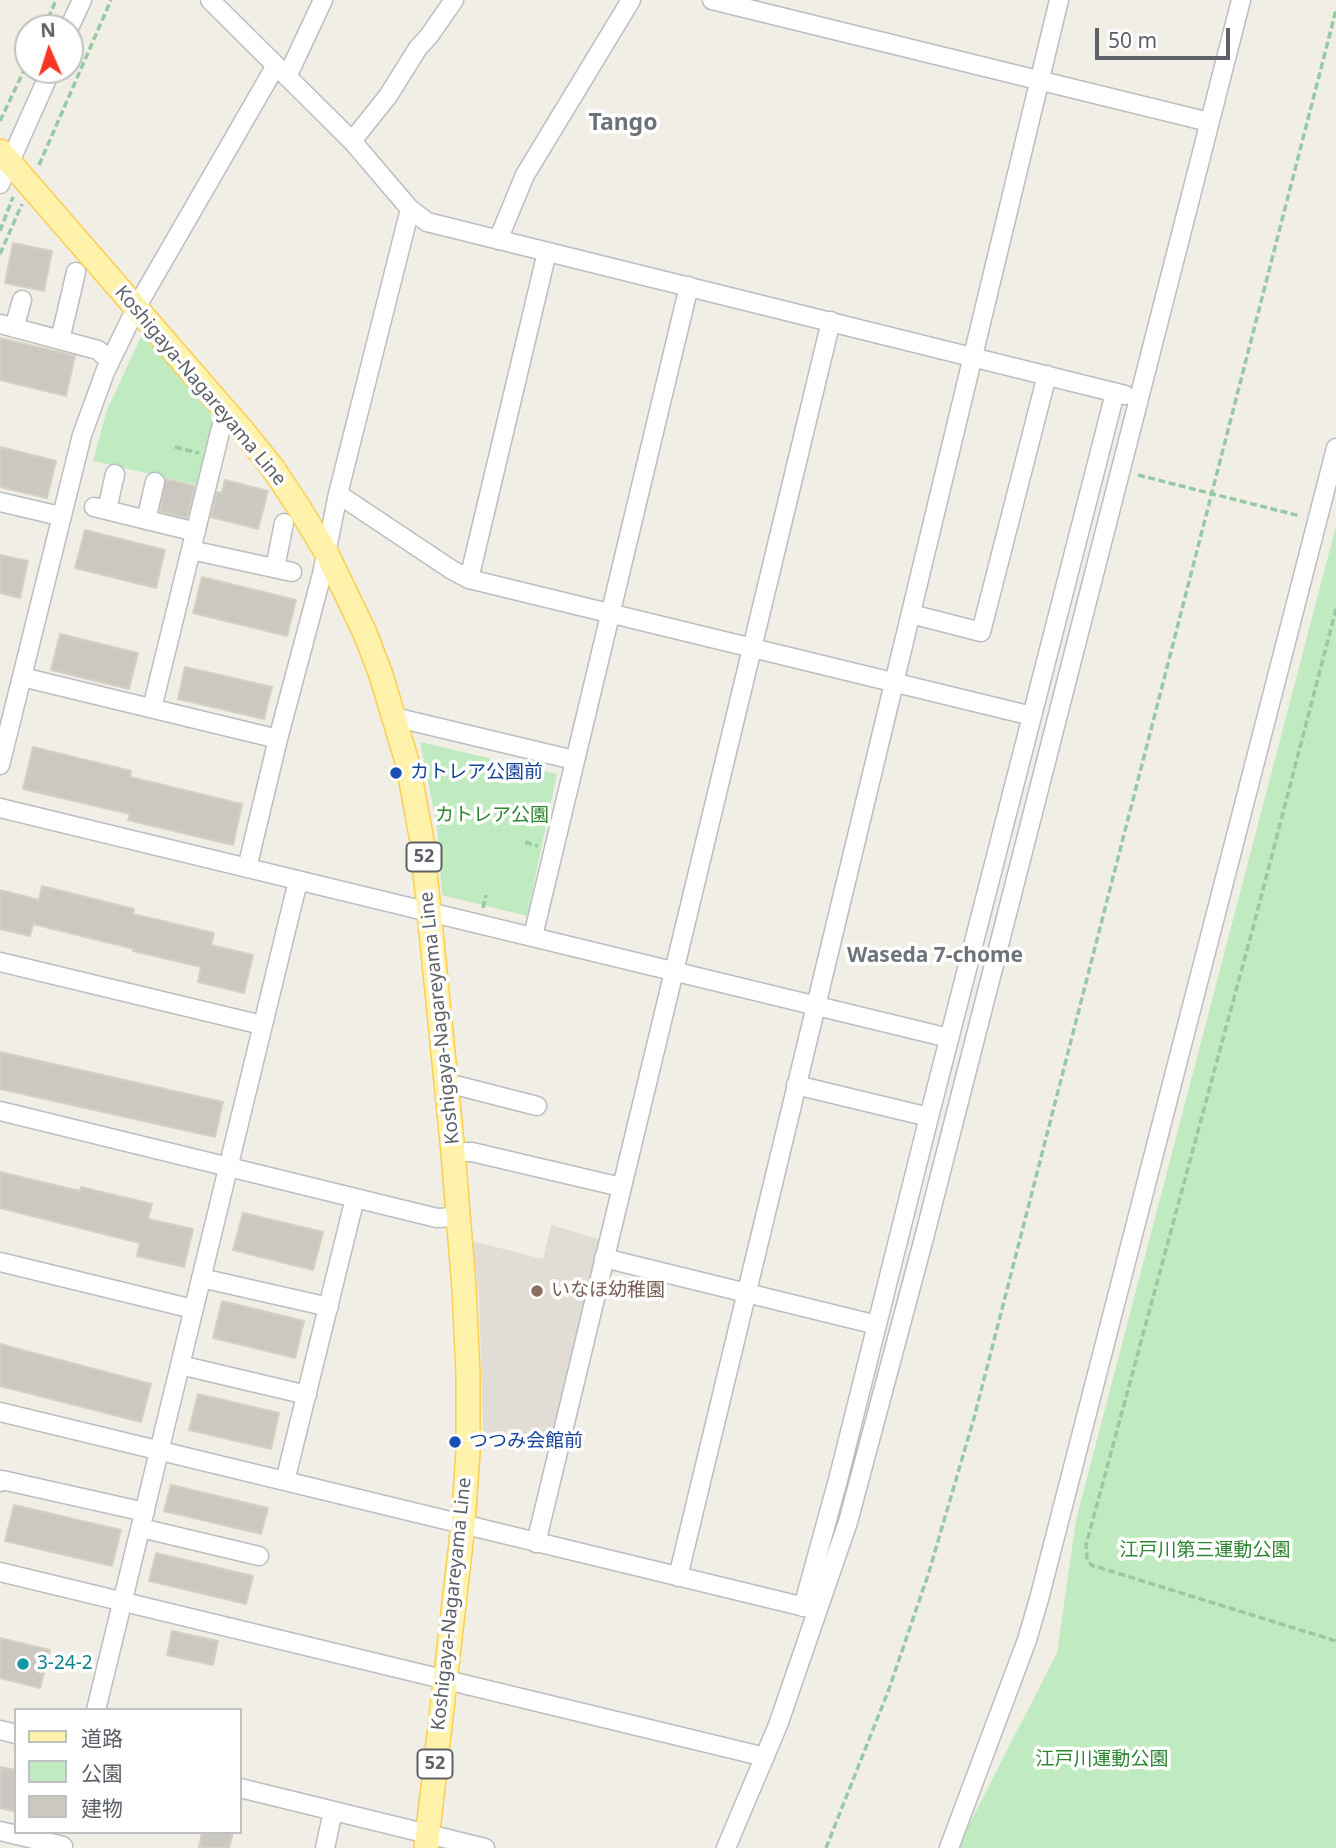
<!DOCTYPE html>
<html>
<head>
<meta charset="utf-8">
<style>
  body { margin:0 }
  #map { position:relative; width:1336px; height:1848px; overflow:hidden; background:#f0eee5; font-family:"Noto Sans","Noto Sans JP",sans-serif }
  canvas { display:block }
  .legend { position:absolute; left:14px; top:1708px; width:228px; height:126px; box-sizing:border-box; background:#fff; border:2px solid #bec0c2; margin:0; padding:9px 12px; list-style:none; font-size:21px; color:#5d6167 }
  .legend li { display:flex; align-items:center; gap:14px; height:35px }
  .legend b { width:35px; border:2px solid #bec0c2 }
  .north { position:absolute; left:14px; top:14px; width:70px; height:70px; box-sizing:border-box; background:#fff; border:2px solid #bec0c2; border-radius:50%; rotate:357deg; font-size:19px; font-weight:700; line-height:28px; text-align:center; color:#5d6167 }
  .north::after { content:''; display:block; margin:auto; width:24px; height:32px; background:#f83624; clip-path:polygon(50% 0,100% 100%,50% 72%,0 100%) }
  .scale { position:absolute; left:1095px; top:28px; width:135px; height:32px; box-sizing:border-box; border:4px solid #5d6167; border-top:0; padding-left:9px; font-size:21px; line-height:24px; white-space:nowrap; color:#5d6167; -webkit-text-stroke:5px #fff; paint-order:stroke }
</style>
</head>
<body>
<div id="map">
<canvas width="1336" height="1848"></canvas>
<ul class="legend">
<li><b style="height:9px;background:#fff2ab"></b>道路</li>
<li><b style="height:19px;background:#c0eac0"></b>公園</li>
<li><b style="height:19px;background:#cbc8c2"></b>建物</li>
</ul>
<div class="north">N</div>
<div class="scale">50 m</div>
</div>
<script>
const ctx = document.querySelector('canvas').getContext('2d');
ctx.lineJoin = 'round';
function fillPath(path, color) { ctx.fillStyle = color; ctx.fill(path, 'evenodd'); }
const poly = rows => new Path2D(rows.map(r => 'M' + r).join(''));
function trace(path, color, width, dash) { ctx.strokeStyle = color; ctx.lineWidth = width; ctx.lineCap = dash ? 'butt' : 'round'; ctx.setLineDash(dash || []); ctx.stroke(path); }
function label(font, color, halo, rows, align = 'center') {
  ctx.font = font + ' "Noto Sans","Noto Sans JP",sans-serif'; ctx.lineWidth = 7; ctx.setLineDash([]); ctx.textBaseline = 'middle'; ctx.strokeStyle = halo; ctx.fillStyle = color; for (const [text, x, y, turn = 0] of rows) {
    ctx.save(); ctx.translate(x, y); ctx.rotate((+turn || 0) * Math.PI / 180); ctx.textAlign = isNaN(turn) ? turn : align; if (halo) ctx.strokeText(text, 0, 0); ctx.fillText(text, 0, 0); ctx.restore();
  }
}
fillPath(poly([
  [551,1225,602,1240,551,1448,483,1432,479,1295,472,1241,543,1259]
]), '#e1ddd4');
fillPath(poly([
  [143,332,210,412,213,426,198,485,93,461,107,410],
  [1336,526,1336,1848,957,1848,1057,1653,1076,1520],
  [420,742,557,774,527,916,442,895,437,826]
]), '#c0eac0');
const building = poly([
  [13,243,52,251,44,291,5,283,13,243],
  [0,338,75,356,66,396,0,380,0,338],
  [0,447,56,461,47,498,0,487,0,447],
  [166,479,195,486,187,518,160,511,166,479],
  [225,480,268,491,258,529,211,517,217,492,222,493,225,480],
  [85,530,165,550,156,588,75,568,85,530],
  [0,555,28,561,20,598,0,593,0,555],
  [202,577,296,600,287,636,193,613,202,577],
  [60,634,138,653,129,689,51,670,60,634],
  [185,667,272,687,264,719,178,699,185,667],
  [33,747,131,771,130,777,242,804,233,845,128,820,130,814,23,789,33,747],
  [42,886,134,909,133,914,214,933,211,945,253,955,244,993,198,982,201,967,133,951,134,949,33,924,30,936,0,929,0,890,39,900,42,886],
  [0,1052,223,1102,215,1137,0,1089,0,1052],
  [0,1172,80,1191,81,1187,152,1204,148,1219,193,1229,184,1267,137,1256,140,1243,0,1208,0,1172],
  [243,1213,323,1232,313,1270,233,1250,243,1213],
  [222,1301,304,1321,295,1358,213,1338,222,1301],
  [0,1344,151,1384,141,1422,0,1386,0,1344],
  [198,1394,279,1413,271,1449,189,1430,198,1394],
  [171,1485,268,1508,261,1534,164,1511,171,1485],
  [14,1505,121,1530,112,1566,5,1541,14,1505],
  [156,1553,253,1576,246,1604,149,1581,156,1553],
  [172,1631,218,1641,213,1665,167,1655,172,1631],
  [0,1638,50,1650,40,1688,0,1678,0,1638],
  [0,1767,16,1770,16,1812,0,1808,0,1767],
  [202,1832,233,1832,229,1848,199,1848,202,1832]
]);
fillPath(building, '#cbc8c2');
trace(building, '#d6d0c3', 2);
const minor = poly([
  [210,0,352,141,410,209,427,222,1125,395],
  [712,0,1209,122],
  [69,28,82,0],
  [287,77,323,0],
  [352,141,388,96,418,48,429,36,454,0],
  [0,184,51,70],
  [498,240,525,175,631,0],
  [0,324,98,350,110,361],
  [14,328,22,300],
  [60,340,76,272],
  [338,494,452,570,469,579,1032,716],
  [0,502,60,516],
  [94,507,196,532],
  [107,510,115,474],
  [146,520,155,482],
  [191,550,292,572],
  [275,568,284,523],
  [469,579,547,252],
  [911,614,981,632,1047,375],
  [22,677,278,739],
  [152,708,221,428,230,417],
  [394,717,574,760],
  [0,765,82,435,105,372,136,308,275,67],
  [0,808,949,1038],
  [247,868,278,739,322,574,338,494,410,209],
  [533,936,689,286],
  [0,962,262,1025],
  [796,1085,929,1117],
  [447,1087,459,1086,537,1106],
  [0,1111,437,1218,459,1217],
  [453,1152,472,1152,621,1187],
  [604,1258,877,1325],
  [0,1262,193,1309],
  [201,1278,329,1307],
  [180,1365,307,1395],
  [0,1412,813,1609],
  [285,1481,355,1198],
  [0,1482,2,1480,145,1512],
  [141,1528,259,1556],
  [536,1543,831,321],
  [0,1572,765,1757],
  [678,1577,1059,0],
  [803,1607,838,1480,929,1117,1115,393],
  [96,1710,298,881],
  [0,1730,16,1734],
  [240,1788,485,1848],
  [0,1831,63,1846],
  [325,1848,333,1811],
  [726,1848,778,1725,848,1522,924,1238,1241,0],
  [949,1848,1027,1640,1039,1599,1336,448]
]);
const major = poly([
  [0,151,243,431,272,467,298,506,326,552,365,633,381,675,408,765,422,841,453,1152,464,1288,468,1374,468,1452,463,1525,426,1848]
]);
trace(minor, '#babdc2', 21);
trace(major, '#fdce51', 26);
trace(poly([
  [44,28,56,0],
  [70,65,81,40],
  [0,121,28,62],
  [39,165,111,0],
  [0,231,13,197],
  [0,254,22,204],
  [175,447,199,453],
  [1138,475,1300,516],
  [1336,609,1254,924,1086,1545,1087,1558,1091,1565,1336,1641],
  [525,842,538,846],
  [483,908,486,895],
  [826,1848,889,1689,929,1572,974,1418,1336,10]
]), '#97c9a5', 3.5, [7, 3.5]);
trace(minor, '#fff', 18);
trace(major, '#fff2ab', 23);
for (const [x, y, r, color] of [
  [396,773,7,"#1a4fb4"],
  [537,1291,7,"#8d6e63"],
  [455,1442,7,"#1a4fb4"],
  [23,1664,7,"#0f9aa8"]
]) { const dot = new Path2D(); dot.arc(x, y, r, 0, 2 * Math.PI); ctx.fillStyle = color; ctx.fill(dot); trace(dot, '#fff', 2.5); }
for (const [x, y, w] of [
  [424,857,35],
  [435,1764,35]
]) { const box = new Path2D(); box.roundRect(x - w / 2, y - 14.5, w, 29, 5); ctx.fillStyle = '#fff'; ctx.fill(box); trace(box, '#5d6167', 2); }
label('bold 18px', '#5d6167', null, [
  ["52",424,857],
  ["52",435,1764]
]);
label('19px', '#5d6167', '#fff', [
  ["Koshigaya-Nagareyama Line",200,386,50],
  ["Koshigaya-Nagareyama Line",440,1018,-96],
  ["Koshigaya-Nagareyama Line",452,1604,-84]
]);
label('19px', '#164399', '#fff', [
  ["カトレア公園前",410,773],
  ["つつみ会館前",469,1442]
], 'left');
label('19px', '#2e8532', '#fff', [
  ["カトレア公園",492,816],
  ["江戸川第三運動公園",1205,1551],
  ["江戸川運動公園",1102,1760]
]);
label('19px', '#785e54', '#fff', [
  ["いなほ幼稚園",551,1291]
], 'left');
label('19px', '#0d838f', '#fff', [
  ["3-24-2",37,1664]
], 'left');
label('bold 21px', '#6d7379', '#fff', [
  ["Waseda 7-chome",935,956]
]);
label('bold 23px', '#6d7379', '#fff', [
  ["Tango",623,123]
]);
</script>
</body>
</html>
